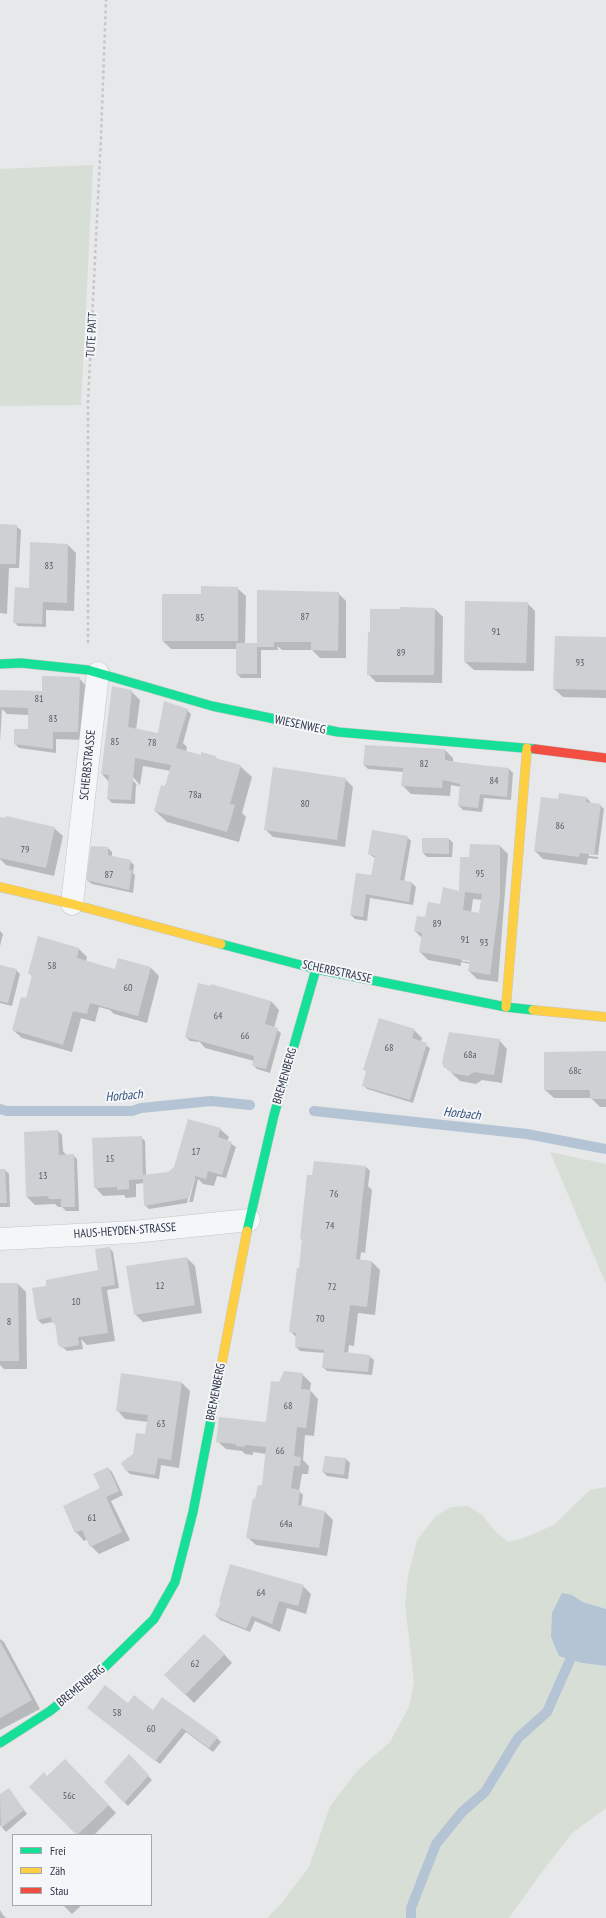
<!DOCTYPE html>
<html>
<head>
<meta charset="utf-8">
<style>
  body { margin:0 }
  #map { position:relative; width:606px; height:1918px; overflow:hidden; background:#e6e8ea; font-family:"PT Sans Narrow",sans-serif }
  canvas { display:block }
  .legend { position:absolute; left:12px; top:1834px; width:140px; height:72px; box-sizing:border-box; background:#f4f6f9; border:1px solid #a4a8b1; margin:0; padding:5px 7px; list-style:none; font-size:12px; color:#2b3445 }
  .legend li { display:flex; align-items:center; gap:8px; height:20px }
  .legend b { width:20px; border:1px solid #a4a8b1 }
</style>
</head>
<body>
<div id="map">
<canvas width="606" height="1918"></canvas>
<ul class="legend">
<li><b style="height:5px;background:#16e098"></b>Frei</li>
<li><b style="height:5px;background:#ffcf43"></b>Zäh</li>
<li><b style="height:5px;background:#f24e42"></b>Stau</li>
</ul>
</div>
<script>
const ctx = document.querySelector('canvas').getContext('2d');
ctx.lineJoin = 'round';
function fillPath(path, color) { ctx.fillStyle = color; ctx.fill(path, 'evenodd'); }
const poly = rows => new Path2D(rows.map(r => 'M' + r).join(''));
function trace(path, color, width, dash) { ctx.strokeStyle = color; ctx.lineWidth = width; ctx.lineCap = dash ? 'butt' : 'round'; ctx.setLineDash(dash || []); ctx.stroke(path); }
function label(font, color, halo, rows, align = 'center') {
  ctx.font = font + ' "PT Sans Narrow",sans-serif'; ctx.lineWidth = 4; ctx.setLineDash([]); ctx.textBaseline = 'middle'; ctx.strokeStyle = halo; ctx.fillStyle = color; for (const [text, x, y, turn = 0] of rows) {
    ctx.save(); ctx.translate(x, y); ctx.rotate((+turn || 0) * Math.PI / 180); ctx.textAlign = isNaN(turn) ? turn : align; if (halo) ctx.strokeText(text, 0, 0); ctx.fillText(text, 0, 0); ctx.restore();
  }
}
fillPath(poly([
  [93,165,81,405,0,406,0,169],
  [550,1152,606,1164,606,1284],
  [606,1487,606,1609,583,1602,572,1595,582,1663,606,1666,606,1808,572,1833,542,1872,509,1918,267,1918,280,1905,309,1867,330,1806,358,1770,390,1742,409,1707,414,1682,405,1604,408,1576,417,1540,436,1516,451,1507,468,1506,482,1515,496,1532,508,1542,521,1539,554,1525,590,1490]
]), '#d6ded6');
fillPath(poly([
  [562,1593,572,1595,583,1602,606,1609,606,1666,582,1663,559,1656,551,1637,552,1613]
]), '#b4c4d5');
fillPath(poly([
  [16,526,21,530,19,568,9,568,7,614,0,613,0,544],
  [68,545,76,553,74,611,46,610,46,627,18,626,14,622,30,589],
  [237,588,246,596,245,644,258,644,338,593,346,601,346,658,320,658,312,650,282,650,277,646,278,650,261,650,261,678,241,678,237,674,237,649,171,649,163,641,202,595],
  [466,602,527,603,535,611,534,671,474,670,465,662],
  [435,609,443,617,442,683,376,682,368,674,371,633],
  [606,638,606,698,563,697,554,689],
  [79,678,87,687,86,740,56,739,56,753,19,748,15,744,15,730,29,731,29,715,7,714,2,709,0,742,0,691,43,692],
  [113,687,131,691,140,700,136,730,161,735,187,710,191,714,183,743,187,747,186,752,202,756,215,757,219,760,240,766,252,777,242,813,246,817,239,842,167,822,155,811,171,771,143,766,140,785,130,774,128,775,138,786,136,785,135,804,112,803,108,799,109,782,102,774],
  [445,750,453,758,453,762,509,769,513,773,511,800,484,798,482,812,463,810,459,806,461,787,451,785,450,796,411,794,403,786,404,772,368,769,364,765],
  [345,779,353,787,345,847,273,837,265,829],
  [587,798,592,804,600,805,604,809,598,855,589,854,589,856,598,857,598,859,588,858,587,865,543,859,535,851,559,800],
  [0,818,54,828,63,836,54,876,6,865,0,859],
  [407,837,411,841,404,882,412,883,416,887,413,905,370,898,367,921,355,919,351,915,372,876,375,858,369,854],
  [449,839,453,843,452,857,427,857,423,853],
  [500,846,508,854,498,982,477,979,469,971,471,964,461,962,461,966,428,960,420,952,422,938,415,931,441,905,460,892,470,858],
  [473,899,482,900,479,914,471,913],
  [462,959,475,961,475,963,462,961],
  [108,848,112,852,112,857,130,861,134,865,133,873,135,875,133,893,92,884,87,880],
  [0,931,3,934,0,946],
  [38,938,79,949,87,957,86,962,116,970,118,959,151,968,159,976,147,1023,114,1014,110,1010,99,1007,95,1022,81,1018,72,1052,22,1038,13,1030,27,999,33,977,29,973],
  [0,966,16,970,20,974,12,1006,0,1003],
  [271,1001,279,1010,274,1028,281,1033,270,1073,257,1069,253,1065,254,1061,205,1048,200,1042,190,1041,186,1037],
  [414,1030,422,1038,421,1042,430,1048,413,1103,367,1089,363,1085,367,1072,364,1069],
  [499,1040,507,1049,502,1083,482,1080,476,1084,460,1081,445,1067],
  [606,1052,606,1107,600,1107,591,1098,554,1098,545,1090],
  [220,1129,229,1137,227,1141,236,1147,226,1178,217,1176,214,1186,203,1184,198,1179,193,1202,189,1202,195,1178,193,1178,187,1203,149,1209,145,1205,144,1183,136,1184,136,1197,126,1198,124,1195,103,1196,95,1187,141,1137,145,1141,146,1176,168,1173],
  [58,1131,62,1135,63,1151,67,1156,73,1155,77,1159,79,1211,66,1211,62,1207,58,1207,55,1204,35,1205,27,1197],
  [366,1167,370,1171,368,1186,372,1190,365,1253,361,1252,360,1261,372,1262,380,1270,375,1315,358,1313,354,1346,349,1345,348,1353,369,1356,374,1360,372,1375,327,1371,323,1367,325,1353,300,1351,296,1347,297,1338,290,1331,300,1269,303,1241,301,1239,308,1176],
  [0,1170,5,1170,9,1174,10,1207,0,1207],
  [109,1248,113,1252,119,1288,107,1290,115,1341,87,1345,81,1339,83,1349,67,1351,59,1344,56,1325,53,1322,42,1324,38,1320,46,1287,98,1272],
  [187,1258,195,1266,202,1313,143,1322,135,1314],
  [0,1284,18,1284,26,1292,27,1369,4,1369,0,1365],
  [122,1374,182,1383,190,1391,179,1468,161,1465,159,1479,130,1474,126,1470,146,1435,148,1422,125,1419,117,1410],
  [302,1374,311,1383,310,1390,318,1399,314,1436,305,1435,303,1460,309,1466,308,1474,302,1474,299,1491,303,1495,301,1508,325,1512,333,1520,327,1556,256,1545,247,1537,265,1487,266,1454,253,1452,253,1455,245,1454,242,1451,226,1449,217,1441,267,1423,280,1383],
  [325,1457,346,1459,350,1463,348,1479,327,1476,323,1472],
  [108,1468,112,1472,123,1495,111,1501,130,1540,99,1554,91,1546,88,1539,84,1541,76,1532,102,1488],
  [303,1586,311,1594,306,1614,287,1608,280,1632,255,1621,250,1632,220,1620,216,1616,221,1603,220,1601],
  [0,1639,4,1642,40,1709,0,1730],
  [224,1654,232,1663,194,1703,166,1675],
  [128,1705,153,1711,217,1738,221,1742,213,1752,186,1732,160,1764,88,1708],
  [129,1756,152,1780,128,1806,105,1782],
  [73,1768,116,1813,94,1835,77,1835,30,1787],
  [9,1789,27,1814,6,1832,0,1825,0,1795],
  [63,1905,82,1905,72,1914],
  [0,1910,3,1915,6,1918,0,1918]
]), '#0003');
trace(poly([
  [0,1109,7,1111,132,1111,141,1108,211,1101,250,1105],
  [314,1111,527,1134,606,1149],
  [411,1918,411,1908,436,1844,462,1812,485,1792,518,1738,547,1712,570,1660]
]), '#b4c4d5', 10);
fillPath(poly([
  [0,524,17,525,16,564,0,564],
  [30,542,68,544,67,603,43,602,42,624,13,623,15,587,29,588],
  [201,586,238,587,238,641,162,641,162,594,201,594],
  [257,590,339,592,338,651,311,650,311,642,274,642,274,647,257,647,257,674,236,674,236,643,257,643],
  [465,601,528,602,526,663,464,662],
  [400,607,435,608,434,675,367,675,368,632,370,632,370,609,400,609],
  [555,636,606,637,606,690,553,689],
  [42,676,80,677,78,732,53,732,53,749,14,744,14,729,28,729,28,708,0,707,0,690,42,691],
  [112,686,132,690,128,727,158,733,164,701,188,709,176,748,201,755,201,752,216,756,215,758,241,765,230,804,235,805,227,832,154,811,161,785,165,786,171,765,135,758,131,800,107,799,109,775,101,774],
  [365,745,445,749,445,760,462,763,509,768,507,797,480,794,478,808,458,806,460,784,443,780,442,788,401,786,403,768,363,765],
  [273,767,346,778,337,840,264,830],
  [559,793,587,797,586,802,601,804,594,855,580,853,579,857,534,851,541,797,558,799],
  [6,816,55,827,46,868,0,858,0,817,5,818],
  [372,830,408,836,400,880,412,882,409,902,366,894,363,917,350,915,356,873,371,875,375,856,368,854],
  [422,838,449,838,449,854,422,853],
  [470,844,500,845,500,897,490,975,468,971,470,961,419,952,422,933,414,931,417,916,425,917,428,902,440,904,443,887,459,891,460,857,469,857],
  [465,892,482,894,479,913,463,910],
  [91,846,108,847,108,855,131,860,129,870,132,870,129,890,86,880],
  [38,936,79,948,77,958,115,969,118,958,151,967,138,1016,90,1003,87,1014,73,1011,63,1045,12,1030,21,997,26,998,32,975,28,973],
  [0,965,17,969,8,1003,0,1001],
  [198,983,211,986,211,984,271,1001,265,1024,278,1028,266,1069,252,1066,254,1056,185,1037],
  [379,1018,415,1029,412,1038,427,1043,410,1100,362,1086,366,1071,363,1070],
  [449,1032,500,1039,494,1075,474,1072,468,1076,451,1073,447,1068,444,1068,442,1062],
  [606,1051,606,1099,590,1099,590,1090,544,1090,544,1052],
  [188,1119,221,1128,218,1137,232,1142,222,1175,208,1171,206,1179,195,1176,189,1198,144,1206,143,1179,129,1180,129,1189,117,1190,117,1187,94,1188,92,1138,142,1136,143,1175,168,1172,174,1167],
  [58,1130,59,1155,74,1154,75,1207,61,1207,61,1199,49,1199,48,1196,26,1197,24,1132],
  [314,1161,366,1166,356,1259,372,1261,367,1307,350,1305,344,1352,370,1355,368,1372,322,1368,324,1350,295,1347,296,1333,289,1332,297,1268,299,1268,302,1239,300,1239,307,1175,312,1175],
  [0,1169,5,1169,7,1203,0,1203],
  [110,1247,115,1285,101,1287,108,1333,78,1337,79,1345,62,1348,58,1345,55,1323,52,1323,51,1317,37,1320,32,1288,46,1286,46,1280,98,1270,95,1249],
  [187,1257,195,1305,134,1315,126,1266],
  [0,1283,18,1283,19,1361,0,1361],
  [284,1371,303,1373,301,1389,311,1390,306,1428,297,1427,294,1456,301,1457,300,1466,294,1466,291,1488,300,1490,298,1505,325,1511,319,1548,246,1538,253,1498,255,1499,258,1485,262,1485,266,1447,245,1445,245,1447,236,1446,236,1444,216,1442,219,1417,266,1422,271,1381,279,1382],
  [121,1373,182,1382,171,1460,158,1458,155,1475,125,1470,121,1463,133,1454,136,1433,145,1434,148,1415,116,1411],
  [325,1456,346,1458,344,1475,322,1472],
  [108,1467,119,1491,106,1497,122,1532,90,1547,82,1530,75,1533,63,1506,100,1488,93,1474],
  [230,1564,304,1585,298,1606,279,1601,272,1624,252,1616,246,1629,215,1616,221,1602,219,1602],
  [204,1634,225,1654,185,1695,164,1675],
  [0,1641,32,1700,0,1718],
  [105,1685,128,1703,134,1695,153,1710,162,1697,218,1737,209,1748,182,1728,155,1761,87,1708],
  [129,1754,149,1775,124,1803,104,1782],
  [65,1759,109,1805,77,1835,29,1787,44,1772,47,1776],
  [9,1788,24,1810,1,1828,0,1794]
]), '#ced0d3');
const street = poly([
  [72,904,98,673],
  [0,1239,133,1232,249,1220]
]);
const fast = poly([
  [0,664,21,663,88,670,212,706,338,732,535,749],
  [221,944,316,969,506,1007,533,1010],
  [247,1231,274,1115,316,969],
  [0,1743,50,1711,106,1666,154,1619,175,1582,193,1512,219,1378]
]);
const slow = poly([
  [0,887,72,904,221,944],
  [506,1007,527,748],
  [533,1010,606,1017],
  [219,1378,247,1231]
]);
const jam = poly([
  [535,749,606,758]
]);
trace(street, '#c4c6c8', 23);
trace(fast, '#c4c6c8', 10);
trace(slow, '#c4c6c8', 10);
trace(jam, '#c4c6c8', 10);
trace(poly([
  [88,643,88,402,101,137,106,0]
]), '#c5c6ca', 2.5, [3, 3]);
trace(street, '#f5f6f7', 22);
trace(fast, '#16e098', 9);
trace(slow, '#ffcf43', 9);
trace(jam, '#f24e42', 9);
label('10px', '#545c69', null, [
  ["83",49,566],
  ["87",305,617],
  ["85",200,618],
  ["91",496,632],
  ["89",401,653],
  ["93",580,663],
  ["81",39,699],
  ["83",53,719],
  ["85",115,742],
  ["78",152,743],
  ["82",424,764],
  ["84",494,781],
  ["78a",195,795],
  ["80",305,804],
  ["86",560,826],
  ["79",25,850],
  ["95",480,874],
  ["87",109,875],
  ["89",437,924],
  ["91",465,940],
  ["93",484,943],
  ["58",52,966],
  ["60",128,988],
  ["64",218,1016],
  ["66",245,1036],
  ["68",389,1048],
  ["68a",470,1055],
  ["68c",575,1071],
  ["17",196,1152],
  ["15",110,1159],
  ["13",43,1176],
  ["76",334,1194],
  ["74",330,1226],
  ["12",160,1286],
  ["72",332,1287],
  ["10",76,1302],
  ["70",320,1319],
  ["8",9,1322],
  ["68",288,1406],
  ["63",161,1424],
  ["66",280,1451],
  ["61",92,1518],
  ["64a",286,1524],
  ["64",261,1593],
  ["62",195,1664],
  ["58",117,1713],
  ["60",151,1729],
  ["56c",69,1796]
]);
label('12px', '#2b3445', '#f4f6f9', [
  ["TUTE PATT",92,335,-87],
  ["WIESENWEG",300,725,12],
  ["SCHERBSTRASSE",88,765,-84],
  ["SCHERBSTRASSE",337,972,12],
  ["BREMENBERG",285,1076,-74],
  ["HAUS-HEYDEN-STRASSE",125,1231,-4],
  ["BREMENBERG",216,1392,-79],
  ["BREMENBERG",81,1686,-39]
]);
label('italic 13px', '#34527a', '#f4f6f9', [
  ["Horbach",124,1096,-5],
  ["Horbach",462,1114,6]
]);
</script>
</body>
</html>
